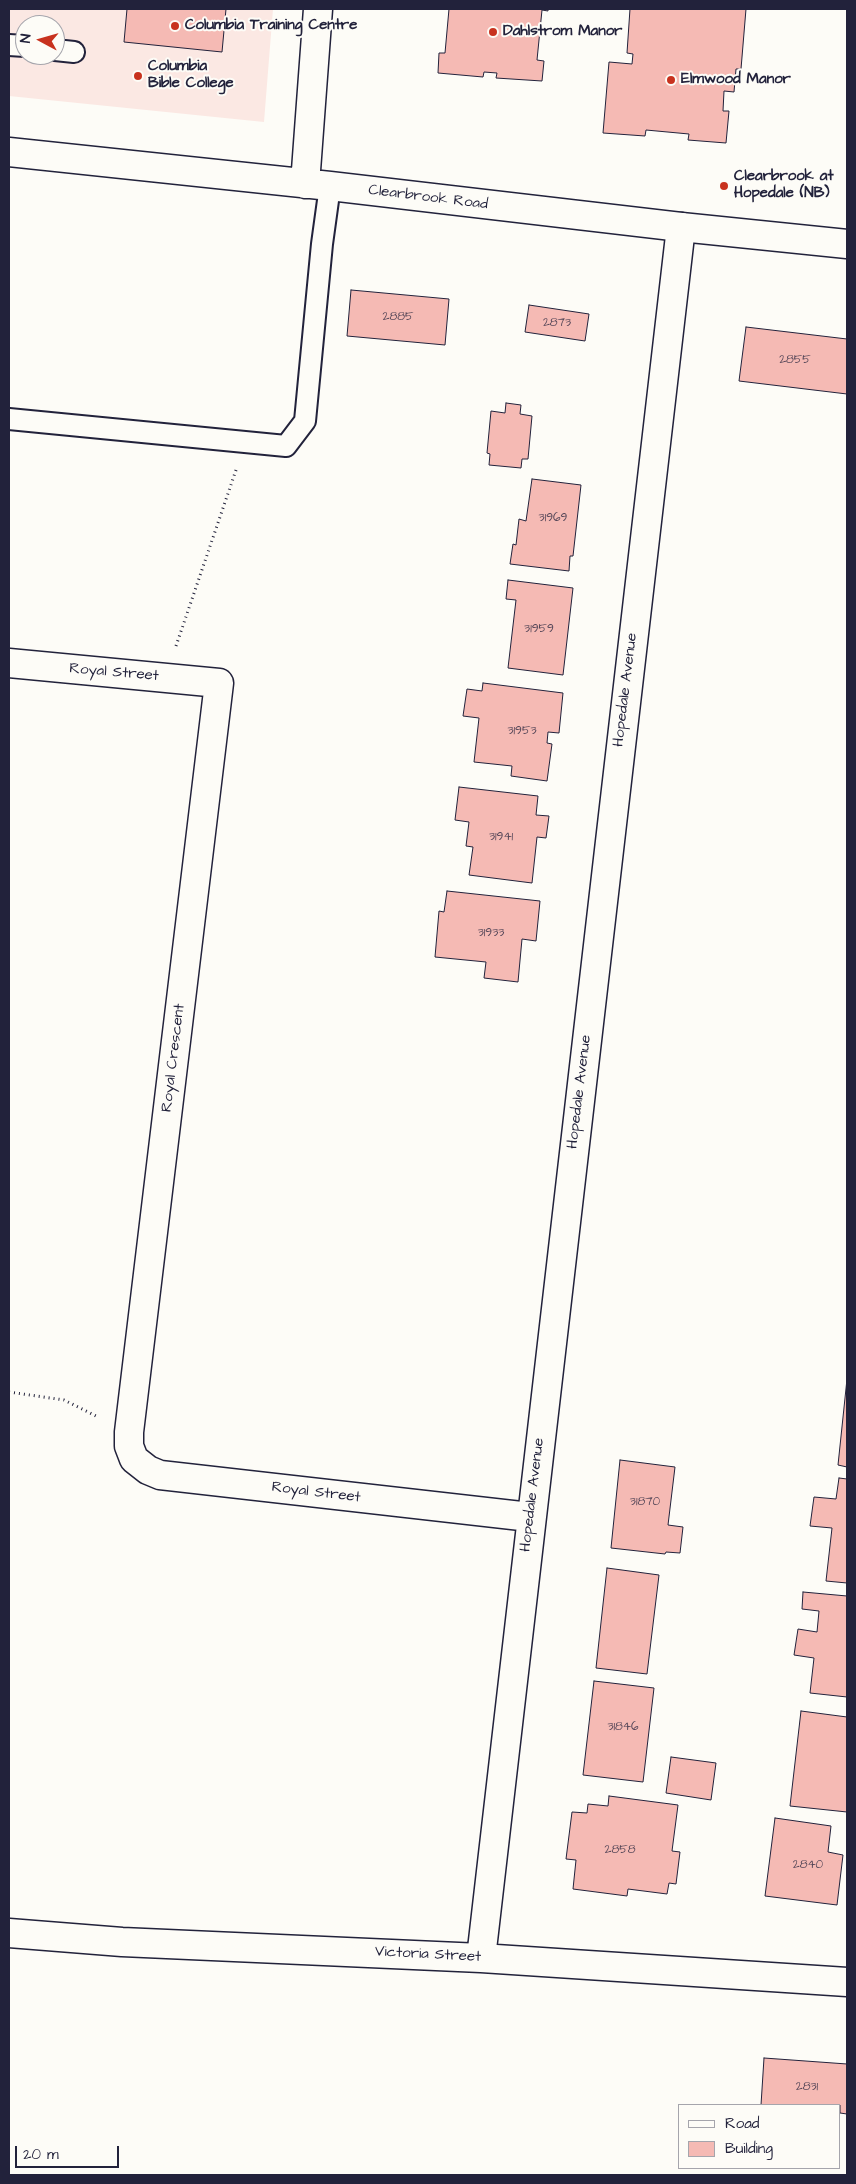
<!DOCTYPE html>
<html>
<head>
<meta charset="utf-8">
<style>
  body { margin:0 }
  #map { position:relative; width:856px; height:2184px; overflow:hidden; background:#fdfcf7; font-family:"Architects Daughter",sans-serif }
  canvas { display:block }
  .frame { position:absolute; inset:0; border:10px solid #22223b; pointer-events:none }
  .legend { position:absolute; left:678px; top:2104px; width:162px; height:65px; box-sizing:border-box; background:#fdfcf7; border:1px solid #a5a5ac; margin:0; padding:6px 9px; list-style:none; font-size:15px; color:#22223b }
  .legend li { display:flex; align-items:center; gap:10px; height:25px }
  .legend b { width:25px; border:1px solid #a5a5ac }
  .north { position:absolute; left:15px; top:15px; width:50px; height:50px; box-sizing:border-box; background:#fdfcf7; border:1px solid #a5a5ac; border-radius:50%; rotate:276deg; font-size:14px; font-weight:700; line-height:20px; text-align:center; color:#22223b }
  .north::after { content:''; display:block; margin:auto; width:18px; height:22px; background:#c8321e; clip-path:polygon(50% 0,100% 100%,50% 72%,0 100%) }
  .scale { position:absolute; left:15px; top:2146px; width:104px; height:22px; box-sizing:border-box; border:2px solid #22223b; border-top:0; padding-left:6px; font-size:15px; line-height:18px; white-space:nowrap; color:#22223b; -webkit-text-stroke:4px #fdfcf7; paint-order:stroke }
</style>
</head>
<body>
<div id="map">
<canvas width="856" height="2184"></canvas>
<div class="frame"></div>
<ul class="legend">
<li><b style="height:6px;background:#fdfcf7"></b>Road</li>
<li><b style="height:14px;background:#f5bab4"></b>Building</li>
</ul>
<div class="north">N</div>
<div class="scale">20 m</div>
</div>
<script>
const ctx = document.querySelector('canvas').getContext('2d');
ctx.lineJoin = 'round';
function fillPath(path, color) { ctx.fillStyle = color; ctx.fill(path, 'evenodd'); }
const poly = rows => new Path2D(rows.map(r => 'M' + r).join(''));
function trace(path, color, width, dash) { ctx.strokeStyle = color; ctx.lineWidth = width; ctx.lineCap = dash ? 'butt' : 'round'; ctx.setLineDash(dash || []); ctx.stroke(path); }
function label(font, color, halo, rows, align = 'center') {
  ctx.font = font + ' "Architects Daughter",sans-serif'; ctx.lineWidth = 4; ctx.setLineDash([]); ctx.textBaseline = 'middle'; ctx.strokeStyle = halo; ctx.fillStyle = color; for (const [text, x, y, turn = 0] of rows) {
    ctx.save(); ctx.translate(x, y); ctx.rotate((+turn || 0) * Math.PI / 180); ctx.textAlign = isNaN(turn) ? turn : align; if (halo) ctx.strokeText(text, 0, 0); ctx.fillText(text, 0, 0); ctx.restore();
  }
}
fillPath(poly([
  [9,9,273,9,264,122,9,96],
  [25,25,55,25,55,55,25,55]
]), '#fbe8e3');
const building = poly([
  [127,9,226,9,222,52,124,42,127,9],
  [449,9,548,9,548,11,542,10,537,60,544,61,542,81,496,78,497,73,484,72,483,77,438,73,439,53,445,53,449,9],
  [630,9,746,9,741,69,736,69,734,92,724,91,723,111,729,111,726,143,688,140,689,134,646,130,645,136,603,133,609,62,632,64,633,54,627,53,630,9],
  [351,290,449,299,445,345,347,336,351,290],
  [529,305,589,314,585,341,525,332,529,305],
  [746,327,847,339,847,394,739,381,746,327],
  [506,403,521,405,520,414,532,416,528,459,522,459,521,468,489,465,490,454,487,453,491,411,505,413,506,403],
  [532,479,581,485,573,556,570,556,569,571,510,564,513,544,516,545,519,519,526,521,532,479],
  [508,580,573,588,563,675,508,668,516,600,506,599,508,580],
  [483,683,563,693,559,733,548,732,547,743,552,744,547,781,511,776,512,766,474,762,479,718,463,716,467,689,482,691,483,683],
  [459,787,538,796,536,815,549,816,546,838,537,837,532,883,469,875,473,847,466,846,469,822,455,820,459,787],
  [447,891,540,901,536,941,522,939,518,982,484,978,486,962,435,957,439,911,444,912,447,891],
  [847,1379,847,1467,838,1465,847,1379],
  [620,1460,675,1467,668,1525,683,1527,680,1553,666,1552,665,1554,611,1548,620,1460],
  [839,1478,847,1479,847,1583,826,1581,832,1528,810,1526,814,1497,836,1499,839,1478],
  [607,1568,659,1575,647,1674,596,1668,607,1568],
  [803,1592,847,1596,847,1697,810,1693,814,1658,794,1655,798,1629,817,1632,819,1611,802,1609,803,1592],
  [594,1681,654,1688,643,1782,583,1775,594,1681],
  [801,1711,847,1717,847,1812,790,1806,801,1711],
  [671,1757,716,1763,711,1800,666,1793,671,1757],
  [609,1796,678,1805,672,1851,680,1852,676,1884,669,1883,667,1894,628,1889,627,1896,573,1889,576,1860,566,1859,572,1812,587,1813,588,1804,608,1806,609,1796],
  [775,1818,831,1826,828,1852,843,1855,837,1905,765,1896,775,1818],
  [764,2058,847,2064,847,2114,840,2113,840,2105,761,2105,764,2058]
]);
fillPath(building, '#f5bab4');
trace(building, '#22223b', 1);
const service = poly([
  [9,45,25,46],
  [55,50,74,52],
  [9,419,286,446,305,421,322,244,330,186]
]);
const minor = poly([
  [9,663,219,683,129,1432,129,1446,134,1459,148,1470,160,1475,530,1517],
  [9,1933,122,1942,481,1958,847,1982],
  [481,1958,681,227]
]);
const secondary = poly([
  [9,152,330,186,681,227,847,244],
  [305,184,318,9]
]);
trace(service, '#22223b', 24);
trace(minor, '#22223b', 31);
trace(secondary, '#22223b', 31);
trace(poly([
  [176,646,236,470],
  [9,1392,64,1400,98,1417]
]), '#22223b', 3, [1, 4]);
trace(service, '#fdfcf7', 20);
trace(minor, '#fdfcf7', 28);
trace(secondary, '#fdfcf7', 28);
for (const [x, y, r, color] of [
  [175,26,5,"#c8321e"],
  [493,32,5,"#c8321e"],
  [138,76,5,"#c8321e"],
  [671,80,5,"#c8321e"],
  [724,186,5,"#c8321e"]
]) { const dot = new Path2D(); dot.arc(x, y, r, 0, 2 * Math.PI); ctx.fillStyle = color; ctx.fill(dot); trace(dot, '#fdfcf7', 2); }
label('12px', '#574859', null, [
  ["2885",398,317],
  ["2873",557,323],
  ["2855",795,360],
  ["31969",553,518],
  ["31959",539,629],
  ["31953",522,731],
  ["31941",501,837],
  ["31933",491,933],
  ["31870",645,1502],
  ["31846",623,1727],
  ["2858",620,1850],
  ["2840",808,1865],
  ["2831",807,2087]
]);
label('bold 15px', '#22223b', '#fdfcf7', [
  ["Columbia Training Centre",185,26],
  ["Dahlstrom Manor",503,32],
  ["Columbia",148,67],
  ["Bible College",148,84],
  ["Elmwood Manor",681,80],
  ["Clearbrook at",734,177],
  ["Hopedale (NB)",734,194]
], 'left');
label('15px', '#22223b', '#fdfcf7', [
  ["Clearbrook Road",428,198,7],
  ["Royal Street",114,673,5],
  ["Hopedale Avenue",626,690,-83],
  ["Royal Crescent",174,1058,-83],
  ["Hopedale Avenue",580,1092,-83],
  ["Royal Street",316,1493,7],
  ["Hopedale Avenue",533,1495,-83],
  ["Victoria Street",428,1955,3]
]);
</script>
</body>
</html>
